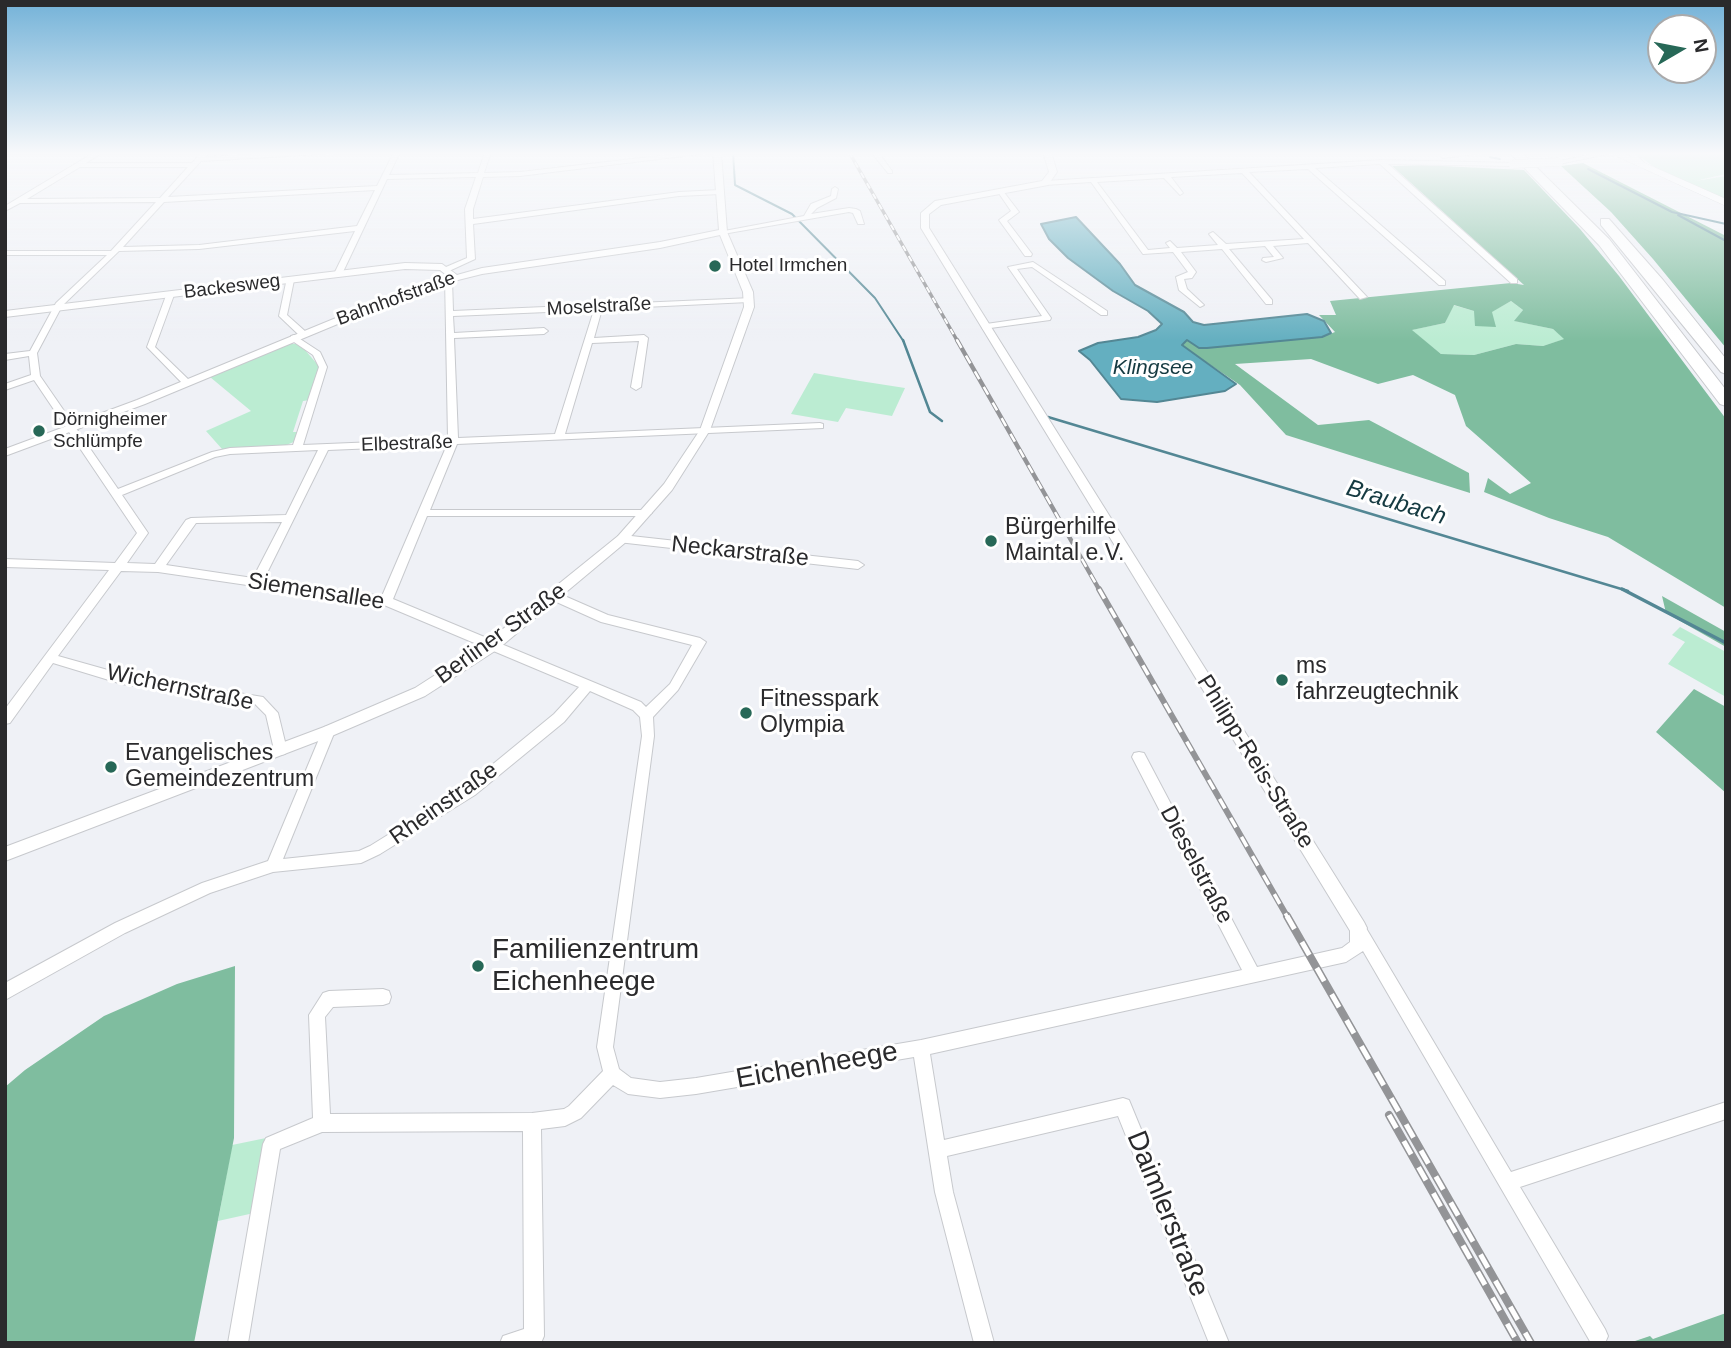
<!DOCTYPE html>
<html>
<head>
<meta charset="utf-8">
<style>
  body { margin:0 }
  #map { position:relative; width:1731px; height:1348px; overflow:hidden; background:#eff1f6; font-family:Helvetica,sans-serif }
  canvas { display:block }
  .frame { position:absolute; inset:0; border:7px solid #2a2a2c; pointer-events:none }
  .north { position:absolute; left:1647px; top:14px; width:70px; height:70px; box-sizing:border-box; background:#fff; border:2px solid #aaaaab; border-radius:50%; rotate:80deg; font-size:19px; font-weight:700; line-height:28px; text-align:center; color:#2a2a2c }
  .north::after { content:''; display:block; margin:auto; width:24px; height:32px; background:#276857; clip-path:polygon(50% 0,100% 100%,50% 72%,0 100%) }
</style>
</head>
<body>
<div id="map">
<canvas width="1731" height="1348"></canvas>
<div class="frame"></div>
<div class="north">N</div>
</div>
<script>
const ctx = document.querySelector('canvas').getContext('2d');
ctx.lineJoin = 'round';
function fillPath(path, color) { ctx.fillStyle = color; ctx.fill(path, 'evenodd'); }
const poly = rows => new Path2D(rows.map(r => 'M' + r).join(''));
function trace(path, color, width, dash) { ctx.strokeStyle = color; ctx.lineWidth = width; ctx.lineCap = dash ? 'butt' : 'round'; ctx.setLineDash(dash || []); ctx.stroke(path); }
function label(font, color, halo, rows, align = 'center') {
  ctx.font = font + ' Helvetica,sans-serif'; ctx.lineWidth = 6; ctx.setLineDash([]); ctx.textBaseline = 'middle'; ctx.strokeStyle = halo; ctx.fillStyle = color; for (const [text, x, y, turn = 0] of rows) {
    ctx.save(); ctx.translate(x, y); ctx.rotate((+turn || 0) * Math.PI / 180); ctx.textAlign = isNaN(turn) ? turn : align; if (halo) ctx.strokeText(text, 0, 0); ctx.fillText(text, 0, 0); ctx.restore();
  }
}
fillPath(poly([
  [1633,152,1719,152,1726,155,1726,174,1695,181,1726,176,1726,201,1657,169],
  [1511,301,1523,310,1515,321,1553,329,1565,339,1543,346,1516,344,1474,355,1441,354,1411,330,1445,323,1453,305,1474,311,1495,327,1491,312],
  [286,344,296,344,305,350,318,365,319,374,310,400,303,401,293,432,299,432,296,441,284,446,222,449,206,431,251,411,210,377],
  [814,373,860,381,905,388,892,416,846,408,838,422,791,414],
  [1680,627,1726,652,1726,697,1668,664,1685,642,1672,635],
  [266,1138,254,1213,218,1221,232,1145]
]), '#bbecd2');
fillPath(poly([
  [1583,163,1726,236,1726,348,1653,259,1611,212,1561,166],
  [1423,165,1524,170,1580,229,1619,276,1726,419,1726,608,1608,537,1549,518,1484,492,1488,478,1510,494,1531,483,1466,426,1455,395,1413,375,1378,384,1311,359,1235,364,1318,425,1369,420,1469,473,1470,493,1286,435,1240,385,1181,345,1187,340,1199,348,1207,348,1322,337,1335,332,1319,315,1336,315,1330,301,1511,283,1524,285,1392,166],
  [1511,301,1523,310,1514,321,1553,329,1564,339,1543,346,1516,344,1474,355,1441,354,1412,330,1445,323,1454,305,1474,311,1475,326,1496,327,1492,312],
  [1662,596,1726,632,1726,647,1666,613],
  [1694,689,1726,707,1726,793,1656,732],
  [235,966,234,1138,194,1343,5,1343,5,1087,25,1070,104,1016,177,984],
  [1726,1313,1726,1343,1629,1343,1650,1336,1653,1339]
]), '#7fbd9f');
const water = poly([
  [1076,217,1120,264,1135,285,1184,312,1193,322,1204,325,1307,314,1324,321,1331,333,1322,337,1207,348,1199,348,1187,340,1182,345,1236,384,1225,391,1157,402,1121,399,1090,360,1079,351,1098,343,1138,337,1156,330,1162,324,1148,311,1113,291,1068,258,1049,239,1041,224,1076,217]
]);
fillPath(water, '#64afc0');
trace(water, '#538794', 2);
trace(poly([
  [733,152,735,185,792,214,875,298,904,342],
  [1490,157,1500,159],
  [1588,169,1672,212,1726,224],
  [1678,215,1726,241]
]), '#538794', 2);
trace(poly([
  [903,340,930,412,942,421],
  [1048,417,1628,591]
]), '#538794', 2.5);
trace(poly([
  [1622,589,1726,643]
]), '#538794', 3.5);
const minor = poly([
  [95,152,103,152,86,163,192,163,202,152,209,152,205,157,302,152,354,152,201,161,168,197,377,186,394,152,400,152,389,175,478,173,485,152,491,152,484,173,520,172,693,152,716,152,520,176,483,177,473,209,473,219,679,192,720,190,723,192,720,194,679,196,473,224,475,259,449,271,446,271,446,267,467,258,465,209,476,177,387,179,342,274,338,276,334,274,355,231,199,249,119,251,62,306,37,353,40,376,118,489,212,452,230,448,293,445,319,367,313,355,291,340,291,336,294,335,320,352,327,367,303,445,448,439,445,277,452,279,453,311,752,298,752,302,749,302,602,309,594,338,644,335,648,338,641,387,636,390,631,387,639,341,592,343,565,434,820,423,823,424,823,428,457,444,430,510,647,510,652,513,647,516,427,516,393,599,641,702,646,707,670,684,692,645,601,622,552,600,550,597,552,594,560,594,608,615,700,638,706,642,678,690,653,717,654,736,613,1047,619,1069,631,1078,660,1082,696,1078,921,1040,1242,970,1132,757,1134,753,1139,752,1144,753,1257,967,1342,948,1350,942,1350,928,1353,923,1358,921,1363,923,1511,1172,1726,1102,1726,1119,1520,1187,1605,1329,1608,1336,1605,1343,1591,1343,1363,951,1346,962,930,1054,944,1140,1123,1098,1129,1100,1229,1343,1209,1343,1118,1116,947,1156,953,1192,994,1343,974,1343,935,1192,914,1057,696,1094,660,1098,628,1094,613,1085,581,1118,565,1126,541,1129,544,1336,541,1343,500,1343,503,1336,524,1329,523,1131,322,1132,280,1149,248,1343,228,1343,263,1144,266,1138,313,1118,309,1015,323,993,329,991,383,989,389,991,391,997,389,1003,383,1005,333,1007,325,1017,330,1114,532,1113,564,1109,569,1106,603,1071,597,1047,642,736,640,717,633,710,590,691,564,722,475,795,380,854,361,863,273,872,210,893,125,933,5,1000,5,983,115,923,202,883,268,861,324,727,329,726,334,727,335,731,283,859,359,851,370,846,465,787,554,714,579,687,384,605,158,572,121,571,58,656,122,674,263,697,278,713,287,750,285,754,280,755,275,754,266,715,255,704,122,684,53,663,10,723,5,724,5,709,109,570,5,567,5,559,115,563,137,533,34,380,5,390,5,384,31,375,29,356,5,360,5,354,30,351,56,303,107,255,5,255,5,251,111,251,156,202,20,203,5,211,5,206,95,152],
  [80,167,188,167,160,198,27,199,80,167],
  [375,190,357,226,199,245,123,247,164,202,375,190],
  [594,310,555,434,458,438,454,338,544,334,548,331,544,328,454,333,453,316,594,310],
  [447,445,382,596,264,579,328,450,447,445],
  [318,450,286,515,191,518,186,520,155,564,127,563,148,533,122,495,215,457,230,454,318,450],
  [282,522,253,578,166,565,196,523,282,522],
  [871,152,878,152,892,171,892,173,888,173,871,152],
  [1462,152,1491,152,1443,158,1440,156,1462,152],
  [1601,152,1617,152,1559,164,1556,162,1601,152],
  [1627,152,1634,152,1644,163,1644,165,1640,165,1627,152],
  [1382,160,1515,163,1516,164,1513,166,1388,164,1517,279,1517,283,1511,283,1380,164,1315,168,1445,281,1445,285,1439,285,1308,169,1249,172,1367,297,1360,299,1308,243,1273,246,1283,258,1266,262,1262,260,1263,258,1274,257,1265,246,1229,249,1272,300,1272,304,1266,304,1222,249,1181,252,1196,272,1192,278,1184,279,1187,289,1204,305,1200,307,1179,290,1176,277,1188,272,1173,252,1143,254,1091,182,1045,185,1042,183,1045,181,1382,160],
  [1242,173,1304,239,1226,244,1213,232,1209,234,1218,245,1177,248,1170,241,1166,243,1170,248,1148,250,1097,182,1164,178,1180,195,1183,193,1171,177,1242,173],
  [835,187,838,189,836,198,817,208,811,214,849,208,856,209,860,211,864,224,858,224,853,213,849,212,723,234,719,232,804,216,811,204,831,196,832,189,835,187],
  [999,191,1003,191,1019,212,1007,221,1032,254,1031,256,1025,256,999,220,1011,211,998,192,999,191],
  [1033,262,1107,311,1107,315,1101,315,1032,267,1017,269,1051,318,1050,320,983,329,982,327,986,324,1042,316,1008,267,1033,262],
  [287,278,294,280,287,315,306,332,306,336,300,336,279,316,287,278],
  [167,293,174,295,155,347,190,381,192,383,187,386,184,385,147,347,167,293],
  [622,535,858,561,864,565,858,569,618,542,617,539,618,536,622,535]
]);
const tertiary = poly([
  [713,152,721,152,727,232,753,292,754,307,710,430,672,490,626,542,498,649,425,696,334,735,5,861,5,847,324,727,415,688,488,641,618,536,664,484,700,430,744,307,743,292,720,235,660,248,482,274,422,289,145,404,5,456,5,449,137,400,416,285,449,277,440,270,405,269,5,317,5,311,405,263,442,264,457,275,482,268,660,242,719,230,713,152],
  [1043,152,1051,152,1057,172,1048,185,941,205,929,214,929,228,1364,922,1367,928,1364,934,1358,936,1352,934,921,228,921,213,935,201,1042,181,1049,172,1043,152]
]);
const secondary = poly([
  [1607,152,1620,152,1726,199,1726,206,1607,152]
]);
const motorway = poly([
  [1509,152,1521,152,1609,239,1726,390,1726,406,1720,404,1599,245,1509,152],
  [1601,219,1609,219,1663,280,1726,359,1726,374,1721,372,1601,225,1601,219]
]);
trace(minor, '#c7c9cd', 2);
trace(tertiary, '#c7c9cd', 2);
trace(secondary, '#c7c9cd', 1);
trace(motorway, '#c7c9cd', 2);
fillPath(minor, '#fff');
fillPath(tertiary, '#fff');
fillPath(secondary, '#fff');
fillPath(motorway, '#fff');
const railFar3 = poly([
  [849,152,958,342]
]);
const railFar2 = poly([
  [957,340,1100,591]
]);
const railFar1 = poly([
  [1099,589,1288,918]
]);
const rail = poly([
  [1287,916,1531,1343],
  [1389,1115,1518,1343]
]);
trace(railFar3, '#939497', 3.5);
trace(railFar2, '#939497', 4.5);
trace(railFar1, '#939497', 6);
trace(rail, '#939497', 8);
trace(railFar3, '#fff', 2, [6]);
trace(railFar2, '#fff', 2.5, [9]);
trace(railFar1, '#fff', 3.5, [11]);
trace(rail, '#fff', 5, [15]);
const minorBridge = poly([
  [1513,164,1559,162]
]);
trace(minorBridge, '#c7c9cd', 9, []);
trace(minorBridge, '#fff', 8);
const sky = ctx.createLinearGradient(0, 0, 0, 341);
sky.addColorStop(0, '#73b2d8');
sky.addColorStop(0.45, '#f8f9fb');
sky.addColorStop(1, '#f8f9fb00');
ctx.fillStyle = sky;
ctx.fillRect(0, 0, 1731, 341);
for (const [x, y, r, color] of [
  [715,266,7,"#276857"],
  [39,431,7,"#276857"],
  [991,541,7,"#276857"],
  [1282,680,7,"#276857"],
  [746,713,7,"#276857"],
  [111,767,7,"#276857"],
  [478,966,7,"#276857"]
]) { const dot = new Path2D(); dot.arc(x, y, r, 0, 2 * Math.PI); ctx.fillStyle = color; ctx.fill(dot); trace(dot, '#fff', 2.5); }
label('19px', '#2a2a2c', '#fff', [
  ["Hotel Irmchen",729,266],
  ["Dörnigheimer",53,420],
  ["Schlümpfe",53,442]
], 'left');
label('19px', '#2a2a2c', '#fff', [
  ["Backesweg",232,287,-7],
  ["Bahnhofstraße",396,299,-20],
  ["Moselstraße",599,307,-3],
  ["Elbestraße",407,444,-2]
]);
label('italic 21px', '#153a41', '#fff', [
  ["Klingsee",1153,368]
]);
label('23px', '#2a2a2c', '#fff', [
  ["Bürgerhilfe",1005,528],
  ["Maintal e.V.",1005,554],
  ["ms",1296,667],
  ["fahrzeugtechnik",1296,693],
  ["Fitnesspark",760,700],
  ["Olympia",760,726],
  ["Evangelisches",125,754],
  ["Gemeindezentrum",125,780]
], 'left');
label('23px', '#2a2a2c', '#fff', [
  ["Neckarstraße",740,552,6],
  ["Siemensallee",316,592,9],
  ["Berliner Straße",501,634,-36],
  ["Wichernstraße",180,688,12],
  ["Philipp-Reis-Straße",1255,762,58],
  ["Rheinstraße",444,804,-35],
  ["Dieselstraße",1196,865,62]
]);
label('italic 24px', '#153a41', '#fff', [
  ["Braubach",1396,503,17]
]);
label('28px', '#2a2a2c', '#fff', [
  ["Familienzentrum",492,950],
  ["Eichenheege",492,982]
], 'left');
label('28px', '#2a2a2c', '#fff', [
  ["Eichenheege",817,1066,-10],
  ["Daimlerstraße",1167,1214,68]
]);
</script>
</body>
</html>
